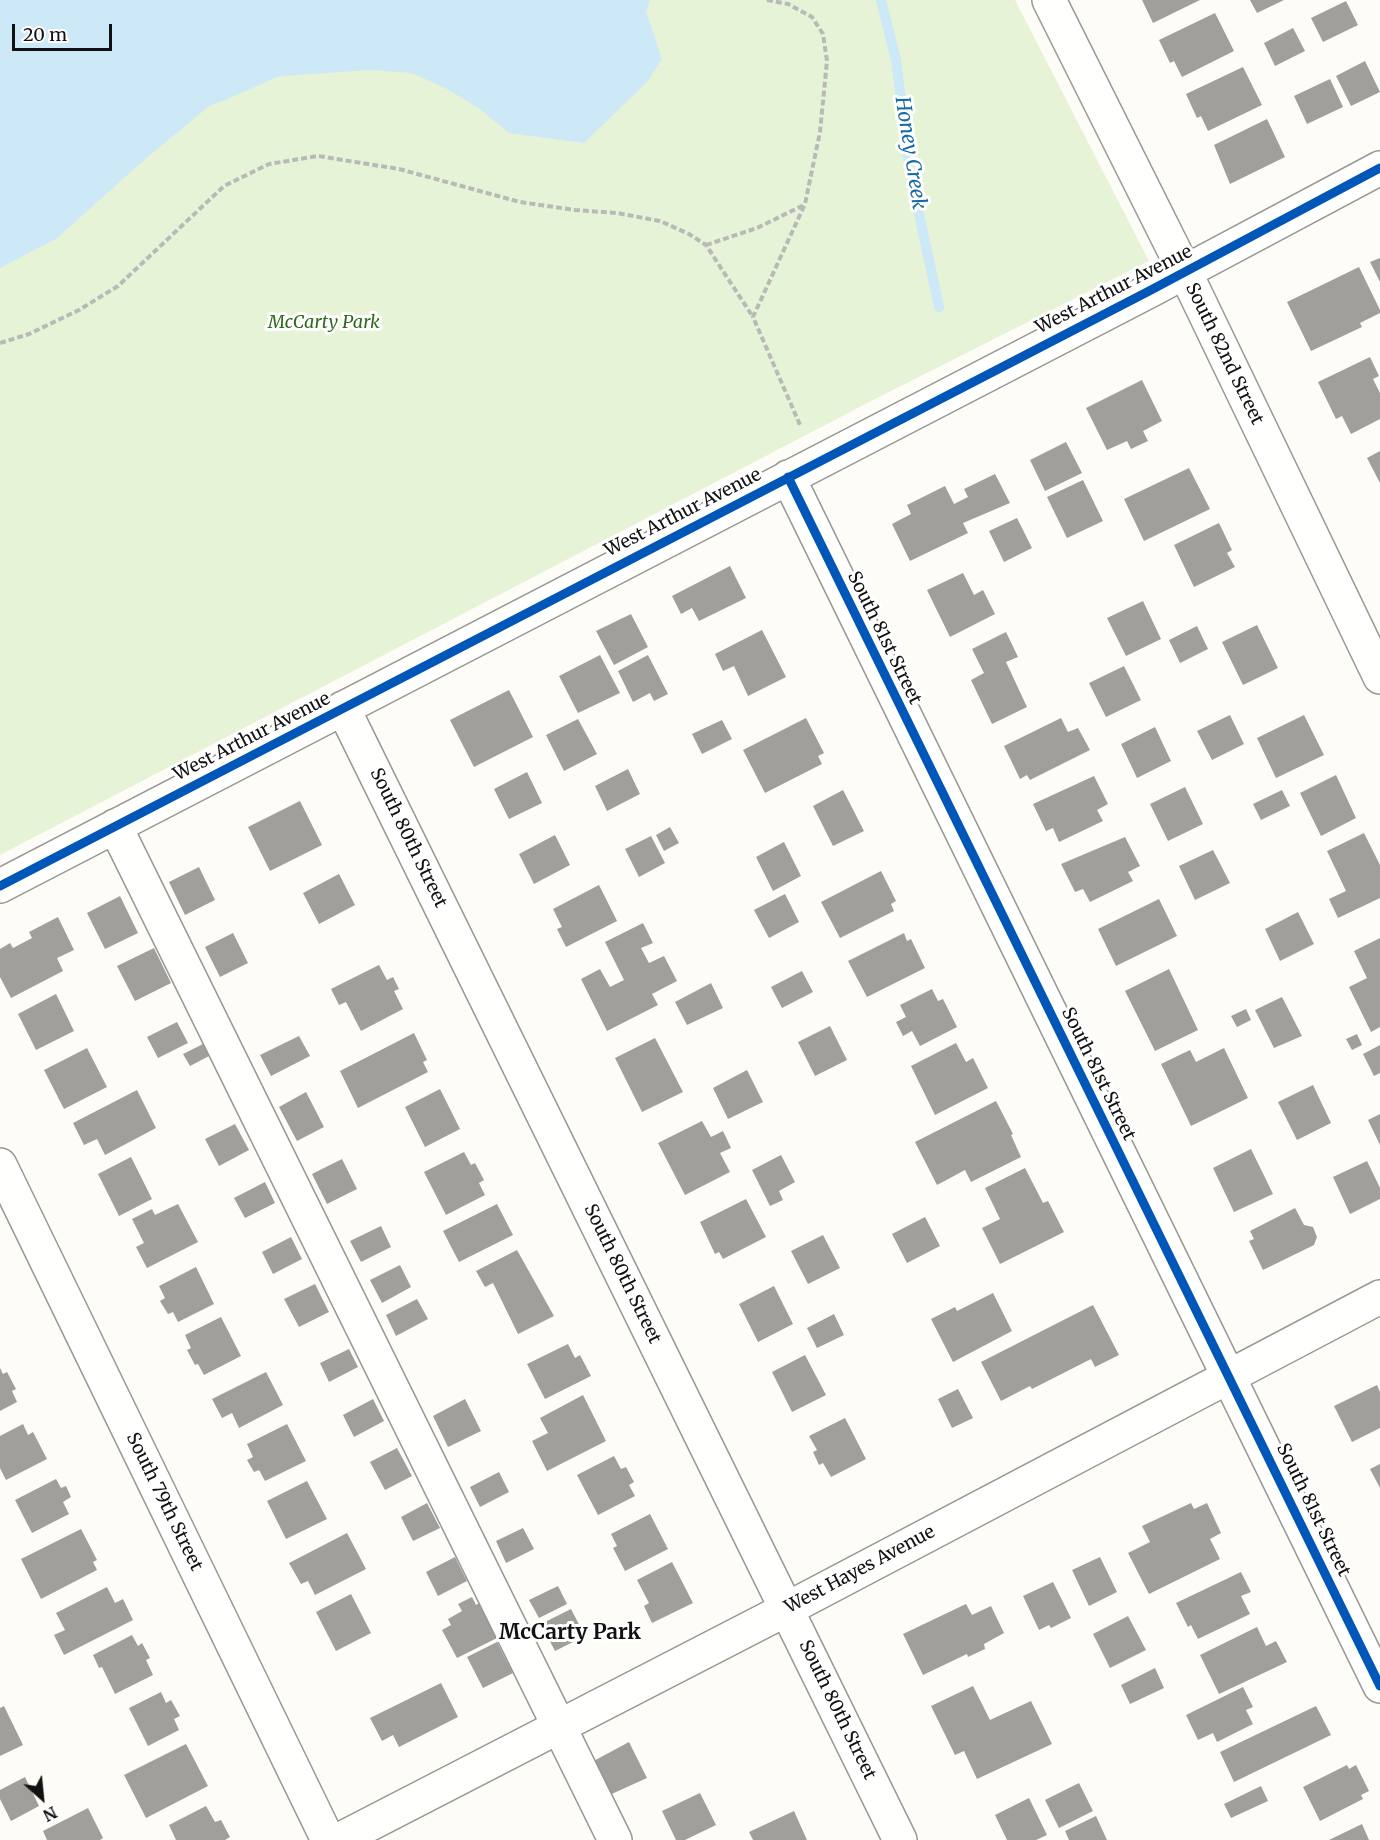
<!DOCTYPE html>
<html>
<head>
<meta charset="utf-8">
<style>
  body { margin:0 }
  #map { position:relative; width:1380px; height:1840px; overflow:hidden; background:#fdfcf7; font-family:Merriweather,serif }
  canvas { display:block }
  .north { position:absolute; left:12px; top:1768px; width:60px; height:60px; -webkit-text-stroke:4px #fff; paint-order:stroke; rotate:153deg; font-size:16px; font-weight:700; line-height:24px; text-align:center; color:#111 }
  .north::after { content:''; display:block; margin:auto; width:21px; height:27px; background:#111; clip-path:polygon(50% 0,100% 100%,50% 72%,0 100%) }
  .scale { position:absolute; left:12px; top:24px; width:100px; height:27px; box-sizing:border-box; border:3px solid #111; border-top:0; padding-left:8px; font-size:18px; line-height:21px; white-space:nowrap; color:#111; -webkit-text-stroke:4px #fff; paint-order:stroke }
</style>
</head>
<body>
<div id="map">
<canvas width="1380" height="1840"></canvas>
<div class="north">N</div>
<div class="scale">20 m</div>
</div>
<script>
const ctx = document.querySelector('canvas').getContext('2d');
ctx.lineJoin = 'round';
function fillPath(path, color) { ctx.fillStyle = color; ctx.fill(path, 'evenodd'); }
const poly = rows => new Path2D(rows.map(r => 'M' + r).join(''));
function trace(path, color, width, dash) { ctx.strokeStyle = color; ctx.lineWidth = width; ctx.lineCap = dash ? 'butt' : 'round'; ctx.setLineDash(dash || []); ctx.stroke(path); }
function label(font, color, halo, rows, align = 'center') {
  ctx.font = font + ' Merriweather,serif'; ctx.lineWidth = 6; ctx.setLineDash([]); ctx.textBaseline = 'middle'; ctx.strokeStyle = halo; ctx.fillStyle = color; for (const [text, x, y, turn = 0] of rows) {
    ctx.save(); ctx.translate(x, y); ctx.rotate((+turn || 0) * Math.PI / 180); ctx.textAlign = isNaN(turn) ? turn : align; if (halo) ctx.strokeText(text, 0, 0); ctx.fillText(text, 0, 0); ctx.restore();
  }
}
fillPath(poly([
  [0,0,1015,0,1149,261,877,398,0,855]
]), '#e7f3d7');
fillPath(poly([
  [0,0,650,0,646,11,662,59,648,81,584,143,509,133,480,109,447,89,412,73,371,70,280,76,208,107,144,160,56,239,0,268]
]), '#cde8f7');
trace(poly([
  [881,0,896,60,910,172,939,307]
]), '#cde8f7', 10);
fillPath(poly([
  [1142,0,1200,0,1153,23],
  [1250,0,1284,0,1257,13],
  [1346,1,1358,25,1323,42,1311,18],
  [1215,13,1234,51,1182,77,1174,61,1170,63,1159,40],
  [1293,28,1305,51,1275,66,1264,43],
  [1365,61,1380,92,1351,106,1336,76],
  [1243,67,1262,105,1208,131,1201,116,1197,118,1186,94],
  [1330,79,1343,107,1307,124,1294,96],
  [1267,119,1285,157,1230,184,1214,145],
  [1380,258,1380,282,1370,262],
  [1359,267,1380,310,1380,313,1360,323,1362,327,1311,351,1287,302],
  [1370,357,1379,376,1373,379,1380,393,1380,419,1351,434,1342,416,1336,419,1318,382],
  [1142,380,1162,421,1143,431,1148,441,1131,449,1127,441,1107,450,1086,408],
  [1066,442,1082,473,1045,491,1030,460],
  [1380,451,1380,483,1367,458],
  [1189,468,1210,509,1144,541,1124,499],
  [995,474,1010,503,963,523,968,533,910,561,892,524,911,514,907,505,945,486,954,504,968,497,964,489],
  [1083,480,1103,521,1067,538,1047,497],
  [1017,518,1032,548,1004,562,989,531],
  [1219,523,1232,550,1227,553,1235,567,1194,587,1174,545],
  [730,566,746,598,699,621,692,608,681,614,672,596],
  [963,573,974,595,983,590,995,614,950,637,927,590],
  [1143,601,1161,639,1126,656,1107,618],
  [631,614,648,647,614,665,596,631],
  [1257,625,1278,668,1243,685,1222,642],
  [1197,626,1208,649,1180,663,1169,640],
  [762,630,786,677,748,696,734,666,723,671,715,654],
  [1006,632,1018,657,1006,662,1027,707,992,724,971,680,984,673,972,649],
  [600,655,620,693,578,713,559,676],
  [648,655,668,694,654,701,650,693,633,702,618,671],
  [1124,666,1141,700,1106,717,1089,683],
  [509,690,533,737,474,767,450,720],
  [1230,715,1244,744,1212,760,1197,731],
  [1304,715,1324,755,1276,778,1257,738],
  [806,718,824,753,818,756,822,764,765,793,743,750],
  [1061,718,1068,732,1078,728,1090,750,1030,780,1027,775,1020,779,1004,746],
  [578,719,597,754,564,771,546,735],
  [722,720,732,739,702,754,692,734],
  [1155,727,1171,761,1137,778,1121,744],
  [628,769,640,794,607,811,595,786],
  [527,772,542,803,509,819,494,789],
  [1336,775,1356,818,1321,836,1300,793],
  [1094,776,1108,804,1097,810,1103,821,1059,842,1053,828,1046,831,1033,804],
  [1185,787,1203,824,1168,841,1150,804],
  [843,790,864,831,833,846,813,806],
  [1282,790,1290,806,1261,820,1253,804],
  [300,801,322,845,270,871,248,827],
  [670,827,679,843,664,851,656,835],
  [1364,833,1380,865,1380,898,1338,918,1329,899,1346,891,1327,851],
  [555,835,570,865,534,884,519,854],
  [651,836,665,863,639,877,625,849],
  [1125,837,1140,866,1128,872,1133,881,1090,902,1083,889,1075,892,1061,864],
  [784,842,801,876,773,891,756,857],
  [1213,850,1230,883,1195,900,1179,866],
  [199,867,215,900,185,915,169,882],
  [881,871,896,901,891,904,894,911,840,938,821,902],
  [339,874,355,905,319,924,303,893],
  [599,885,617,921,566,947,557,929,562,927,553,909],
  [785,894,799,922,769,938,754,910],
  [120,896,138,933,105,949,87,913],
  [1159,899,1177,936,1116,966,1098,929],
  [1298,912,1314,944,1280,961,1265,929],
  [58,917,74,950,57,958,63,971,11,998,0,977,0,949,10,943,13,948,32,938,29,932],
  [643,923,653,943,641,948,649,963,664,956,677,981,652,994,658,1005,607,1031,581,979,600,969,610,987,624,980,605,942],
  [233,933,248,963,220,977,205,947],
  [904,933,907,941,911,939,925,968,867,997,848,961],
  [1380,938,1380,1027,1371,1032,1349,987,1367,978,1354,951],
  [154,948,171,983,135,1001,117,966],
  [379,965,387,980,393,977,399,989,394,991,403,1009,361,1031,346,1002,339,1005,331,989],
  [1169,969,1198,1030,1155,1051,1125,991],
  [802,971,813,992,782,1008,771,987],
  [711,983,723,1008,687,1025,675,1002],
  [932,989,938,1001,943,999,957,1027,920,1046,912,1031,903,1036,896,1022,906,1017,900,1005],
  [56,994,74,1031,36,1050,18,1014],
  [1282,997,1302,1036,1274,1048,1255,1010],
  [1246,1009,1251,1020,1237,1027,1231,1016],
  [177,1022,188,1043,158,1058,147,1037],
  [830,1026,847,1060,815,1076,798,1042],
  [414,1033,427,1060,423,1062,428,1072,358,1108,340,1071],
  [1357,1034,1362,1045,1352,1050,1346,1039],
  [299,1036,310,1056,271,1076,260,1055],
  [655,1038,683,1092,642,1112,615,1058],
  [205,1043,211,1055,190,1066,183,1054],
  [956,1043,966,1062,973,1058,988,1088,935,1115,911,1066],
  [1380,1045,1380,1073,1374,1076,1363,1054],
  [87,1048,107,1087,64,1109,44,1070],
  [1224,1048,1248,1098,1191,1126,1161,1064,1190,1050,1196,1062],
  [747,1070,763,1102,728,1119,713,1088],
  [1313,1085,1331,1123,1297,1140,1278,1102],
  [440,1089,460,1129,425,1147,405,1107],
  [137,1090,156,1128,105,1155,97,1139,84,1145,73,1123],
  [306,1092,324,1127,297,1141,279,1107],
  [996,1101,1013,1134,1011,1135,1021,1157,971,1182,965,1170,937,1185,915,1142],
  [1380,1114,1380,1145,1368,1120],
  [702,1121,711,1137,723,1131,731,1148,720,1153,730,1172,685,1195,658,1143],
  [235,1124,249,1150,219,1166,205,1139],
  [1251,1149,1273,1194,1234,1212,1213,1168],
  [464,1152,471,1165,475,1163,484,1180,479,1183,485,1195,446,1215,424,1172],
  [781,1155,795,1182,779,1191,783,1200,770,1206,752,1170],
  [131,1157,152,1199,119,1216,98,1174],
  [342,1159,357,1189,327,1204,312,1174],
  [1367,1161,1380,1188,1380,1199,1350,1214,1333,1177],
  [1025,1168,1043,1203,1048,1201,1064,1232,1000,1264,982,1228,1000,1219,985,1188],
  [265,1182,275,1203,245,1218,234,1198],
  [746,1199,766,1237,723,1259,719,1252,715,1254,700,1222],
  [178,1204,198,1242,147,1268,136,1247,144,1243,132,1219,152,1209,155,1215],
  [497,1204,513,1235,459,1262,443,1231],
  [1295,1208,1304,1225,1313,1227,1317,1237,1314,1245,1263,1270,1249,1241,1254,1239,1250,1231],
  [925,1217,940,1246,907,1263,892,1234],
  [381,1226,391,1247,361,1262,350,1241],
  [823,1235,840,1268,808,1284,791,1251],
  [291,1237,302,1259,273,1274,262,1252],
  [517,1250,554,1316,518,1334,493,1283,485,1287,476,1271],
  [400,1265,411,1287,382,1303,370,1280],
  [196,1267,214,1304,178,1322,173,1312,168,1314,160,1301,165,1298,159,1286],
  [315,1284,329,1312,299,1327,284,1299],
  [774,1286,793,1324,758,1342,739,1304],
  [993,1293,1012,1331,953,1362,931,1319,955,1307,957,1311],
  [417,1299,428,1319,396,1336,386,1315],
  [1093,1305,1119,1355,1095,1367,1091,1359,1032,1389,1030,1386,1001,1401,981,1362],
  [834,1314,844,1335,817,1348,807,1328],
  [221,1317,241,1356,204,1375,198,1364,195,1365,187,1350,191,1348,185,1335],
  [568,1344,575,1358,580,1355,591,1376,545,1399,527,1364],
  [349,1349,358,1367,329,1382,320,1363],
  [805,1355,826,1395,792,1412,772,1372],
  [0,1368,3,1374,7,1372,16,1389,12,1391,17,1402,0,1411],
  [266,1372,283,1405,239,1428,232,1413,222,1418,212,1399],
  [1377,1385,1380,1392,1380,1428,1352,1442,1334,1406],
  [958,1389,973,1418,952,1428,938,1399],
  [583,1395,606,1441,547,1471,532,1441,548,1433,540,1418],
  [373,1399,384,1421,354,1437,343,1415],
  [465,1399,481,1431,448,1447,433,1416],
  [845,1418,866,1459,831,1477,823,1463,819,1465,813,1452,817,1450,809,1436],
  [23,1424,28,1435,33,1432,47,1459,6,1480,0,1468,0,1436],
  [287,1424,306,1461,265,1481,259,1470,254,1472,247,1460,253,1457,247,1444],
  [397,1448,412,1476,385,1490,370,1462],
  [614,1456,621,1469,626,1467,634,1482,629,1485,635,1496,598,1515,577,1475],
  [1380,1464,1380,1488,1370,1469],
  [499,1472,509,1492,480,1507,470,1487],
  [56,1479,61,1488,66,1486,71,1497,63,1502,69,1514,32,1533,15,1500],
  [307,1481,327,1519,286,1539,267,1501],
  [427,1503,440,1528,413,1541,401,1517],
  [1191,1503,1194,1509,1207,1503,1221,1533,1210,1539,1220,1559,1149,1594,1128,1553,1150,1542,1142,1526],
  [650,1514,668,1549,625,1571,613,1548,617,1546,611,1534],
  [523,1528,534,1549,506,1563,496,1541],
  [81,1529,97,1560,93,1562,97,1570,41,1599,21,1559],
  [347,1533,366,1569,315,1595,308,1581,301,1584,289,1563],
  [455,1557,467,1581,438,1596,426,1572],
  [1100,1557,1117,1592,1089,1606,1072,1570],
  [672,1562,693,1603,652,1623,644,1606,649,1603,637,1580],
  [1241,1572,1251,1592,1241,1596,1250,1614,1198,1639,1191,1625,1188,1627,1176,1603],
  [1053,1582,1071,1618,1051,1628,1049,1625,1039,1630,1023,1596],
  [558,1586,567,1604,539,1618,529,1600],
  [107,1587,115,1603,123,1599,133,1620,64,1655,54,1635,65,1630,56,1613],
  [351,1594,371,1633,336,1651,316,1612],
  [472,1597,476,1605,479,1603,497,1638,457,1658,442,1630,451,1625,448,1619,462,1611,458,1604],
  [966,1604,972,1615,991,1606,1004,1633,984,1644,985,1649,968,1657,967,1654,923,1675,903,1634],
  [571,1609,585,1636,555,1651,541,1624],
  [1128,1616,1146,1650,1110,1668,1093,1634],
  [1257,1627,1266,1646,1276,1641,1287,1662,1219,1694,1200,1655],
  [132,1635,138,1646,142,1643,150,1658,146,1660,153,1675,115,1694,102,1667,99,1668,93,1655],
  [497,1642,513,1673,483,1688,467,1657],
  [1155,1668,1164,1688,1130,1704,1121,1685],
  [441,1683,458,1717,399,1747,393,1735,382,1741,370,1718],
  [973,1686,990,1720,1031,1701,1052,1744,977,1779,964,1751,955,1755,931,1706],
  [1243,1687,1253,1707,1246,1710,1253,1724,1217,1742,1213,1733,1198,1740,1186,1715],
  [161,1692,166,1703,171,1700,180,1716,174,1719,179,1730,148,1746,129,1708],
  [4,1706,23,1745,0,1756,0,1708],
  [1316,1706,1331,1735,1234,1782,1220,1752],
  [629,1742,647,1778,605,1797,588,1764],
  [186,1744,208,1786,146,1818,124,1775],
  [1347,1765,1349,1769,1356,1765,1369,1791,1361,1795,1363,1799,1320,1821,1303,1787],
  [25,1777,39,1806,11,1821,0,1799,0,1790],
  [1079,1783,1093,1811,1059,1828,1045,1800],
  [1261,1786,1268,1801,1231,1818,1224,1804],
  [700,1793,716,1825,685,1840,676,1840,662,1811],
  [1029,1798,1047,1835,1036,1840,1007,1840,995,1815],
  [206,1806,215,1822,221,1820,230,1837,225,1840,176,1840,169,1825],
  [88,1808,103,1838,100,1840,47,1840,43,1831],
  [794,1811,807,1840,753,1840,749,1832],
  [1096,1816,1107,1840,1069,1840,1065,1831],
  [1362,1824,1369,1840,1329,1840]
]), '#a19f9c');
const minor = poly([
  [1049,0,1185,272,1380,677],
  [788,477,1380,1686],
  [343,708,900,1840],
  [115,826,615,1840],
  [0,886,1151,290,1380,168],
  [0,1165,328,1840],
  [339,1840,787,1609,1380,1297]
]);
trace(minor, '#979795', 36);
trace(poly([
  [767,0,788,4,812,17,823,34,827,61,820,132,805,204,753,317,800,425],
  [706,245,757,228,804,205],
  [0,343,29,334,79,310,118,286,224,186,269,164,318,156,399,169,520,202,575,210,617,213,660,221,689,234,706,245,753,317]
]), '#b9b9b8', 4, [6, 3]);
trace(minor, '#fffffe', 33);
trace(poly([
  [788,477,1380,1686],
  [0,886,1151,290,1380,168]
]), '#0057b8', 9);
label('18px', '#111', '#fff', [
  ["West Arthur Avenue",1114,290,-27],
  ["South 82nd Street",1224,354,64],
  ["West Arthur Avenue",683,513,-27],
  ["South 81st Street",884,638,64],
  ["West Arthur Avenue",252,737,-27],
  ["South 80th Street",408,838,64],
  ["South 81st Street",1098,1074,64],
  ["South 80th Street",622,1274,64],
  ["South 79th Street",164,1502,64],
  ["South 81st Street",1313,1510,64],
  ["West Hayes Avenue",860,1570,-28],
  ["South 80th Street",837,1710,64]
]);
label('italic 18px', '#2f6b1f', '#fff', [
  ["McCarty Park",324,323]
]);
label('italic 20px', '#1768a6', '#fff', [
  ["Honey Creek",910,153,81]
]);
label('bold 21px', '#111', '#fff', [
  ["McCarty Park",570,1633]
]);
</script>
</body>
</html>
